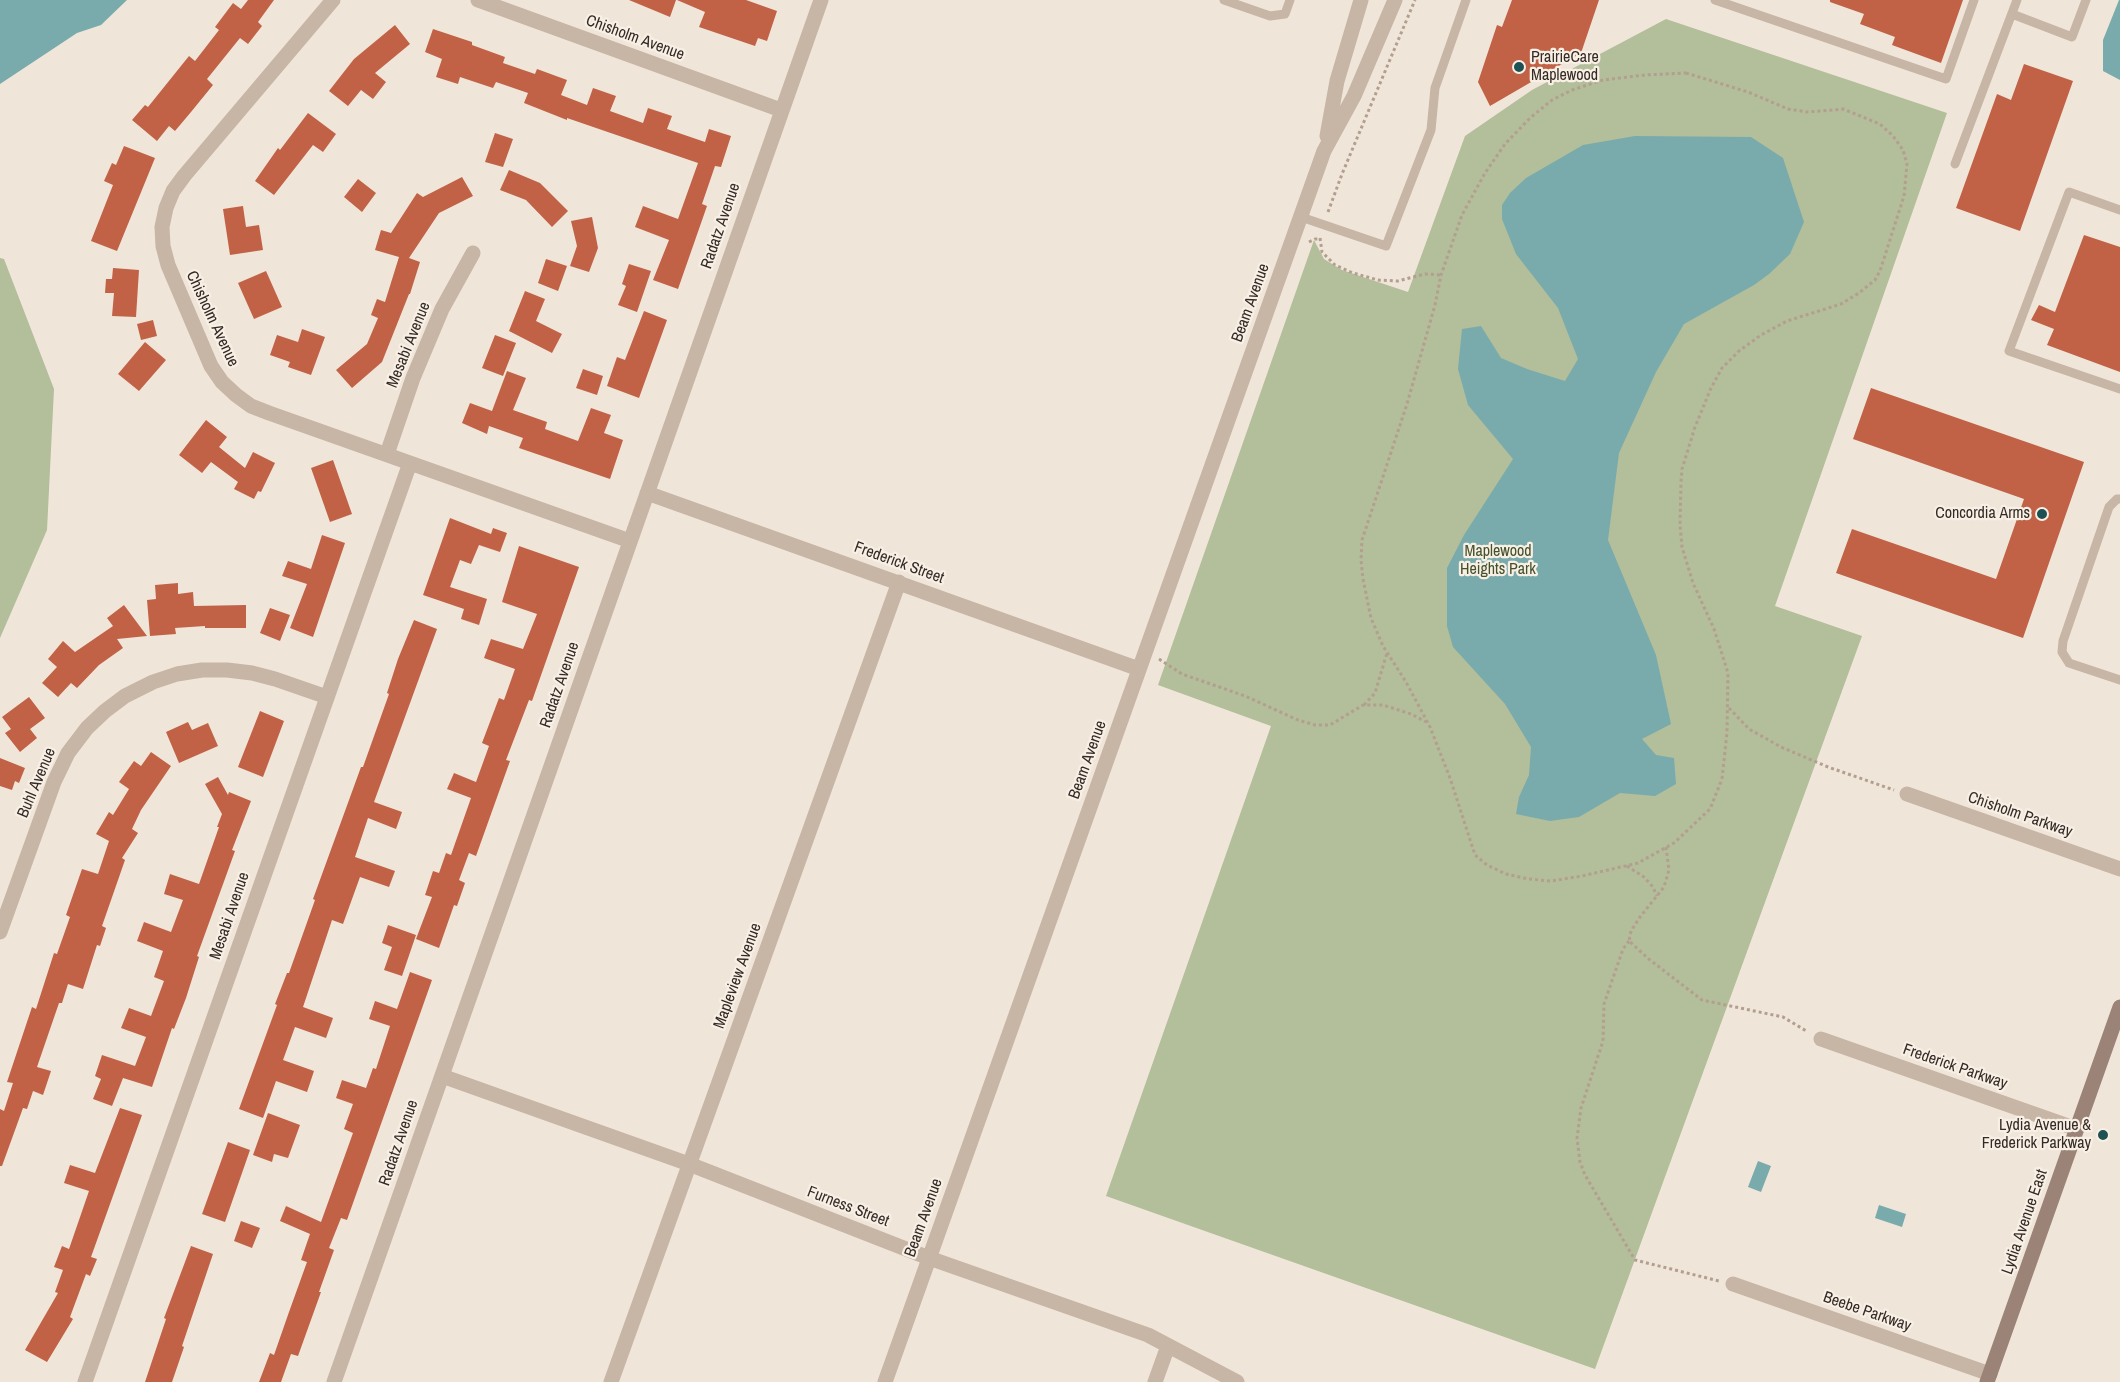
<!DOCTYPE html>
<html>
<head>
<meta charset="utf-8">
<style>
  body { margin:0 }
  canvas { display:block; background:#f0e5d9 }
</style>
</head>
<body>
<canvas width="2120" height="1382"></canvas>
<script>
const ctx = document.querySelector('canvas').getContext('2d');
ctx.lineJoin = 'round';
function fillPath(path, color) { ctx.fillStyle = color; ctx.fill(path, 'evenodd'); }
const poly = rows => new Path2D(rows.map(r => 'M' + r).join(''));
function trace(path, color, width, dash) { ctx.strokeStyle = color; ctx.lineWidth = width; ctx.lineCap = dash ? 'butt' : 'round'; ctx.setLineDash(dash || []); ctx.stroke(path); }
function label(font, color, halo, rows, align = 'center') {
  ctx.font = font + ' "Archivo Narrow",sans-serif'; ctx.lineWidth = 4.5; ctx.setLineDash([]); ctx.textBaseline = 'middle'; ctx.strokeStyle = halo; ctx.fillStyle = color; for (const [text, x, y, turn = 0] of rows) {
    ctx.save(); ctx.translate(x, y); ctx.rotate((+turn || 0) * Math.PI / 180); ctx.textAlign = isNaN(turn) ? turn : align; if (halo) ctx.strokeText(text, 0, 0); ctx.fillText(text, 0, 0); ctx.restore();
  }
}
fillPath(poly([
  [1666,19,1947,113,1775,606,1862,636,1595,1369,1106,1196,1271,726,1158,685,1314,240,1324,259,1342,270,1408,292,1465,136,1532,90],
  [0,258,4,259,54,389,47,530,0,638]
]), '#b3be9a');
fillPath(poly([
  [0,0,127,0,101,25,77,33,0,84],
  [2119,0,2120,0,2120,80,2103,71,2103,40],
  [1635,136,1751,137,1783,158,1804,222,1790,254,1769,274,1754,285,1684,324,1656,372,1619,453,1608,540,1656,655,1671,724,1642,739,1656,755,1674,758,1676,784,1655,796,1620,793,1579,817,1550,821,1516,814,1519,797,1529,775,1531,747,1505,704,1453,647,1447,626,1447,568,1464,535,1513,459,1468,405,1458,369,1462,329,1481,326,1501,358,1527,369,1565,381,1578,359,1558,308,1516,254,1502,219,1502,205,1510,193,1526,178,1583,145],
  [1758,1161,1771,1166,1761,1192,1748,1187],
  [1879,1205,1906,1214,1902,1227,1875,1218]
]), '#79abac');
fillPath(poly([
  [248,0,274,0,258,22,262,26,248,44,240,38,207,79,213,85,191,112,175,131,169,126,157,141,132,120,145,105,148,107,189,56,195,61,219,30,215,27,233,3,241,9],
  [629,0,676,0,670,17],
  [677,0,746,0,777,11,767,41,758,38,755,46,699,27,705,12],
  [1512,0,1599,0,1581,53,1490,106,1478,82,1497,25,1502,27],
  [1830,0,1963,0,1941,63,1892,45,1895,37,1860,24,1864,14,1830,2],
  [395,25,410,44,375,73,386,82,373,99,361,90,348,106,329,91,354,59],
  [433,29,472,42,472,45,505,57,503,63,535,74,537,69,567,80,561,95,587,105,593,88,616,96,610,111,643,123,648,108,672,116,667,129,705,142,709,129,731,136,721,167,715,166,702,204,707,206,678,289,653,280,669,240,635,227,643,206,678,219,698,163,567,118,567,120,524,103,528,93,496,82,493,88,460,77,458,84,436,77,442,59,425,52],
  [2024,64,2073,81,2020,231,1956,208,1997,94,2011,100],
  [308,113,336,134,323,152,313,145,274,195,255,181,278,148,280,150],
  [495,133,513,139,503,167,485,162],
  [124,146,155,158,117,251,91,241,113,185,104,181,112,163,116,165],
  [509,170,540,183,568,211,552,227,526,200,500,190],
  [462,177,473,196,439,213,409,258,420,262,410,294,409,294,382,362,352,388,336,370,367,344,378,318,371,315,377,299,385,302,399,257,375,250,381,230,391,233,417,193,423,197],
  [358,179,376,193,362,212,344,197],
  [243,206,246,227,259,225,263,250,230,255,223,209],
  [592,217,598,248,589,272,570,266,577,246,571,221],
  [2084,235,2120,247,2120,372,2047,345,2054,329,2031,320,2039,305,2055,312],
  [546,259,567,266,558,291,538,283],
  [629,264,651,271,637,312,618,305,626,286,622,284],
  [113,268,139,270,136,317,112,316,114,293,105,293,106,279,112,279],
  [266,271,282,307,254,319,238,283],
  [525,291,545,299,536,321,562,334,552,353,509,331],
  [644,311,667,320,639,398,607,386,617,357,625,360],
  [153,320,157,336,141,340,137,324],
  [302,329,325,337,311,375,288,367,290,362,270,355,277,335,298,342],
  [495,335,516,343,503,376,482,368],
  [145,342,166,360,139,391,118,374],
  [583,369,603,376,597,395,576,388],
  [507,371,526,378,513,410,547,422,545,429,578,441,591,408,611,415,604,433,623,440,610,479,519,448,523,438,489,426,487,434,462,423,470,403,492,411],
  [1871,388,2084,462,2023,638,1836,573,1852,529,1996,579,2024,499,1853,439],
  [206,420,227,437,219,447,245,468,253,452,275,463,261,492,258,491,254,499,234,489,238,482,211,462,202,473,179,455],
  [333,460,352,514,330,522,311,468],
  [450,518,491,534,493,528,507,533,500,552,479,545,471,564,460,560,450,587,487,599,479,625,461,619,464,609,423,595],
  [322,535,345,543,313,637,290,628,307,584,282,576,288,561,311,569],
  [519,546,579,567,532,701,529,700,506,760,510,761,476,856,469,853,459,880,465,883,457,906,454,905,439,948,416,939,432,897,425,895,433,871,439,873,446,853,451,855,471,798,447,789,454,773,476,782,489,746,482,743,499,698,504,700,515,669,484,658,491,639,523,649,537,614,502,602],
  [178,583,178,594,193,592,194,606,246,605,246,628,205,628,205,626,175,628,176,634,150,636,147,600,156,599,155,585],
  [124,605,147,636,117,639,123,648,99,665,77,688,71,683,58,697,42,683,57,667,48,659,63,641,75,652,113,626,107,618],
  [270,608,290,615,280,641,260,633],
  [414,620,437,629,374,802,402,812,396,829,368,818,355,857,395,871,389,887,360,877,343,924,332,920,303,1007,333,1018,326,1038,295,1027,283,1060,314,1071,307,1092,276,1081,263,1118,239,1109,277,1005,275,1004,287,973,289,973,315,900,313,899,361,767,363,767,389,694,387,693,398,659],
  [29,697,45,718,30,729,37,738,20,752,5,733,11,729,2,717],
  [260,711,284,721,263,777,238,767],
  [188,722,192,730,208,723,218,746,179,763,166,732],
  [151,752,171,766,141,810,132,829,138,833,122,858,125,860,102,926,106,928,100,946,97,945,83,989,68,984,62,1003,59,1003,37,1067,51,1071,43,1095,33,1091,27,1109,23,1108,2,1166,0,1166,0,1109,4,1111,13,1083,7,1082,32,1007,36,1009,54,953,57,954,70,917,66,915,82,869,98,874,109,841,96,834,109,812,113,815,129,789,119,782,134,761,141,766],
  [0,758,25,768,19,783,15,781,12,790,0,786],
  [218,777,228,795,229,792,251,801,232,850,235,851,197,956,199,957,186,998,174,1029,172,1028,152,1087,123,1078,112,1106,93,1099,101,1079,95,1076,102,1055,135,1066,146,1037,121,1028,129,1008,151,1016,164,981,154,977,163,951,137,941,144,922,171,932,183,900,164,894,170,874,199,884,219,827,217,827,222,814,205,784],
  [388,925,416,935,402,976,384,970,392,947,382,943],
  [410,972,432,980,347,1220,341,1218,329,1248,334,1250,319,1292,321,1292,298,1356,291,1354,281,1382,259,1382,270,1353,274,1355,289,1312,307,1262,301,1260,310,1234,280,1221,286,1206,321,1222,353,1133,344,1129,353,1104,336,1098,342,1080,366,1088,373,1068,376,1069,390,1026,369,1019,375,1001,397,1009],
  [120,1108,142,1115,91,1257,97,1259,90,1276,86,1274,70,1317,73,1319,47,1362,25,1350,58,1293,55,1292,63,1270,54,1267,62,1246,69,1249,89,1191,64,1183,70,1165,95,1173],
  [268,1113,300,1125,288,1158,274,1154,272,1162,253,1155],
  [228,1142,250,1150,225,1222,202,1214],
  [241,1221,260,1228,252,1248,234,1241],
  [191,1246,213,1254,182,1346,184,1347,172,1382,145,1382,166,1319,164,1318]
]), '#c16246');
trace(poly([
  [1686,73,1748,92,1788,109,1807,112,1843,109,1880,124,1893,136,1903,150,1907,164,1904,196,1880,271,1875,280,1859,293,1841,304,1787,321,1761,335,1739,351,1722,368,1711,388,1695,427,1682,469,1681,482,1680,525,1682,547,1693,583,1714,629,1728,673,1727,732,1722,779,1710,809,1674,843,1638,863,1582,876,1551,881,1528,879,1506,874,1487,865,1475,855,1450,778,1430,727,1406,682,1383,646,1371,618,1363,579,1361,560,1362,540,1407,404,1435,305,1441,275,1462,215,1485,173,1505,144,1530,118,1552,100,1572,90,1603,80,1645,75,1686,73],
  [1328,212,1342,174,1415,0],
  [1320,238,1322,252,1335,265,1353,273,1378,280,1398,281,1425,274,1441,275],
  [1309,242,1315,239,1319,239],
  [1159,659,1182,674,1245,696,1298,720,1315,725,1330,725,1363,705,1383,705,1411,714,1426,722],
  [1364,705,1375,693,1387,653],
  [1729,708,1749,729,1781,747,1828,767,1894,790],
  [1666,847,1669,870,1664,887,1640,917,1631,931,1629,941,1650,960,1702,1000,1783,1017,1808,1032],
  [1627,866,1644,877,1653,887,1657,896],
  [1629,941,1623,949,1604,1004,1603,1041,1581,1108,1577,1138,1580,1162,1585,1175,1635,1260,1719,1281]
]), '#b39f90', 3, [3, 3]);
trace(poly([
  [1224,0,1270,16,1285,14,1290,0],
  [1715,0,1946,79,1974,0],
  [2012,14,2072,37,2086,0],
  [1955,164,2017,0],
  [2120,210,2069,192,2009,351,2120,389],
  [1301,217,1386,246,1431,130,1435,88,1466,0],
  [2120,499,2117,499,2109,507,2063,641,2062,652,2069,663,2120,680]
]), '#c7b5a6', 9);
trace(poly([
  [333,0,184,176,173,191,166,208,162,227,163,246,168,265,211,366,222,382,236,395,251,406,269,413,630,541],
  [478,0,781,110],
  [1327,136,1337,81,1361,0],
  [387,454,413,378,442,309,473,253],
  [647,493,1139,669],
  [1907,794,2120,869],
  [0,932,54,782,68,753,87,728,105,711,125,696,153,682,177,674,202,670,227,670,252,673,275,679,327,697],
  [1821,1039,2077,1129],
  [442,1076,689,1164,929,1258,1148,1335,1237,1382],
  [1733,1284,1990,1374],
  [85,1382,410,463],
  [334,1382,821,0],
  [611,1382,899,582],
  [885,1382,1324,151,1354,96,1395,0],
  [1155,1382,1168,1346]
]), '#c7b5a6', 15);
trace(poly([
  [1987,1382,2120,1007]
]), '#9b8477', 15);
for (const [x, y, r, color] of [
  [1519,67,6,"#1e5153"],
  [2042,514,6,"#1e5153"],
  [2103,1135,6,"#1e5153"]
]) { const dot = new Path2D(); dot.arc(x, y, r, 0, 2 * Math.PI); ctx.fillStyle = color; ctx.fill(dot); trace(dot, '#f8efe5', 2); }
label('16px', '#342a26', '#f8efe5', [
  ["Chisholm Avenue",635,38,20],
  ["Radatz Avenue",721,226,-71],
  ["Beam Avenue",1251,303,-70],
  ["Chisholm Avenue",212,319,65],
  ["Mesabi Avenue",409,345,-68],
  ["Frederick Street",899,563,20],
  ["Radatz Avenue",560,685,-71],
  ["Beam Avenue",1088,760,-70],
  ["Buhl Avenue",37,783,-67],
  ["Chisholm Parkway",2020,815,19],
  ["Mesabi Avenue",230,916,-71],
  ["Mapleview Avenue",738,976,-70],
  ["Frederick Parkway",1955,1067,19],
  ["Radatz Avenue",399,1143,-71],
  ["Furness Street",848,1207,21],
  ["Beam Avenue",924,1218,-70],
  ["Lydia Avenue East",2025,1222,-71],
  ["Beebe Parkway",1867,1312,19]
]);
label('16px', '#342a26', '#f8efe5', [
  ["PrairieCare",1531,58,"left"],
  ["Maplewood",1531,76,"left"],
  ["Concordia Arms",2030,514],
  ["Lydia Avenue &",2091,1126],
  ["Frederick Parkway",2091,1144]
], 'right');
label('16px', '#44512b', '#f8efe5', [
  ["Maplewood",1498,552],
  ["Heights Park",1498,570]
]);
</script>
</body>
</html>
